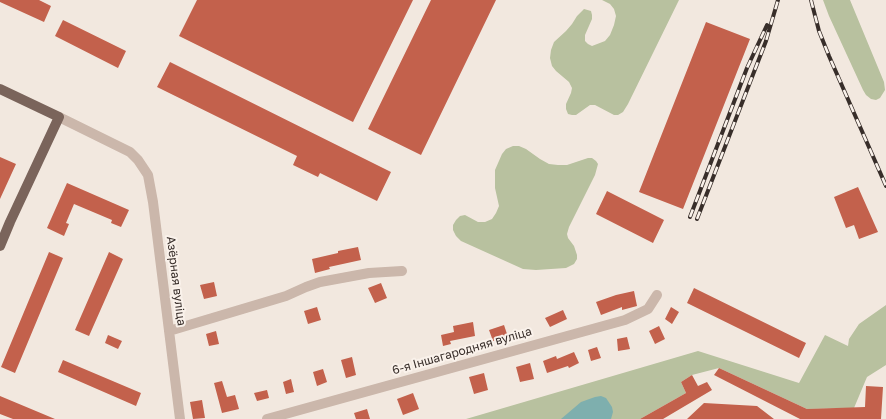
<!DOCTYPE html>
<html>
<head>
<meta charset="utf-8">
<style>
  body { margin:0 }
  canvas { display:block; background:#f2e8df }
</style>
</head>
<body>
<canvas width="886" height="419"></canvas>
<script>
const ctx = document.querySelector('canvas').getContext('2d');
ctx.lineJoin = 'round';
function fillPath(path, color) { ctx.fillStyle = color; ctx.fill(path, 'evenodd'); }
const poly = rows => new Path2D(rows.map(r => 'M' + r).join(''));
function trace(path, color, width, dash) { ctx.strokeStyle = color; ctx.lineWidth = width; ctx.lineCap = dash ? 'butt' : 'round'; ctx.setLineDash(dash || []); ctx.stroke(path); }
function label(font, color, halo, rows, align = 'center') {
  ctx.font = font + ' "Golos Text",sans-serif'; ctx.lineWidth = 4; ctx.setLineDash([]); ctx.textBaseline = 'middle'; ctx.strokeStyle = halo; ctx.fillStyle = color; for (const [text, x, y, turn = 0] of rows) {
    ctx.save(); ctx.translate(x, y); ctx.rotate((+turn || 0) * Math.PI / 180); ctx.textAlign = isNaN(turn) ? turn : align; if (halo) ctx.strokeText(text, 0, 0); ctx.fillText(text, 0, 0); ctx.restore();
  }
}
fillPath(poly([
  [602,0,679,0,628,104,623,112,618,115,614,115,595,105,590,105,576,115,572,115,568,114,566,109,566,104,571,93,572,88,569,82,556,71,552,66,550,58,551,50,554,42,566,31,572,24,577,16,584,9,591,11,592,15,592,19,585,35,585,41,588,44,592,46,605,41,610,35,614,25,616,16,614,9,610,4],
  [823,0,850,0,884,82,885,90,880,98,876,100,871,99,866,95,863,90,829,16],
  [513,146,519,146,526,149,540,159,549,164,558,165,567,165,588,158,592,158,596,161,598,164,595,175,569,227,567,234,568,238,574,246,577,255,577,259,574,264,566,268,536,270,523,269,461,241,456,236,453,230,453,225,456,220,460,216,465,215,478,222,485,222,492,219,496,213,499,206,495,188,495,170,502,154,506,149],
  [886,305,886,365,867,377,854,408,807,409,719,368,692,375,681,382,686,393,640,419,466,419,698,351,799,383,825,335,848,346,849,339,859,324]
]), '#b8c19f');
fillPath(poly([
  [601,396,606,398,612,407,613,412,611,419,561,419,581,402,595,397]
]), '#7eafae');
fillPath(poly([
  [0,0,39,0,51,6,44,22,0,2],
  [197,0,413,0,353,122,179,36],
  [431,0,496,0,421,155,368,129],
  [63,20,126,51,118,68,55,36],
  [706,22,750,39,683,209,639,192],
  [170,62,391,172,377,201,320,173,318,177,293,165,297,156,157,87],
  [0,157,16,164,0,199],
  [67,183,129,210,121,227,111,223,112,220,74,204,66,223,69,224,64,236,47,228],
  [858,187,878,232,859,239,854,225,846,228,834,197],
  [607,191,664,220,653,243,596,214],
  [358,247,361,260,329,267,330,269,315,273,312,259,338,253,338,251],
  [49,252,63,258,15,373,1,367],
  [109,252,123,259,89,336,75,330],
  [214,282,217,296,204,299,200,285],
  [381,283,387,298,375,303,368,288],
  [694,288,806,343,799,358,687,303],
  [634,291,637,306,622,310,622,307,601,315,596,302,616,295],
  [317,307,321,320,308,324,304,311],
  [671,307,679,312,672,324,665,319],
  [563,310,567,319,550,327,545,318],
  [473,322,475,336,450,341,451,344,443,346,441,335,454,332,453,326],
  [504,325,508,337,493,341,489,330],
  [659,326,665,339,655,344,649,331],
  [216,331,219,344,209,346,206,334],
  [108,335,122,341,118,349,105,343],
  [627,337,630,349,618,351,617,339],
  [597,347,601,358,591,361,588,350],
  [574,352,579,363,569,368,568,366,547,373,543,361,556,356,557,359],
  [352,357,356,375,346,378,341,360],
  [63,360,141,393,136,406,58,372],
  [530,363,534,379,520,382,516,367],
  [719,368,807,409,865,407,866,386,883,387,881,419,800,419,714,375],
  [323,369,327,382,317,386,313,372],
  [484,373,488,390,474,394,469,377],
  [692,375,698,386,707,382,712,390,663,419,640,419,686,393,681,382],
  [291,379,294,392,286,394,283,382],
  [222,381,227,397,235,395,239,409,222,413,214,383],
  [267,390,269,398,257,401,254,393],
  [413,393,419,409,403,415,397,399],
  [0,396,55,419,13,419,0,414],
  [202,400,205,418,193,419,190,402],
  [704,403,757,406,774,419,687,419],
  [367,409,370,419,356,419,354,413]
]), '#c3614c');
trace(poly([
  [59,117,130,152,138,160,148,175,153,202,180,419],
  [169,331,286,296,306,287,320,282,369,273,402,271],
  [267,419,625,320,648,309,657,295]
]), '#cbb7ab', 10);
trace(poly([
  [0,89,59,117,10,222,0,246]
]), '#7a645b', 10);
const rail = poly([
  [811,0,819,31,829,56,886,186],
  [690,217,747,68,767,25],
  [697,219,766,41,778,0]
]);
trace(rail, '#382e2a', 4);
trace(rail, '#faf2eb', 2.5, [8]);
label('12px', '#382e2a', '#faf2eb', [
  ["Азёрная вуліца",176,281,83],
  ["6-я Іншагародняя вуліца",462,351,-16]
]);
</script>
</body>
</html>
